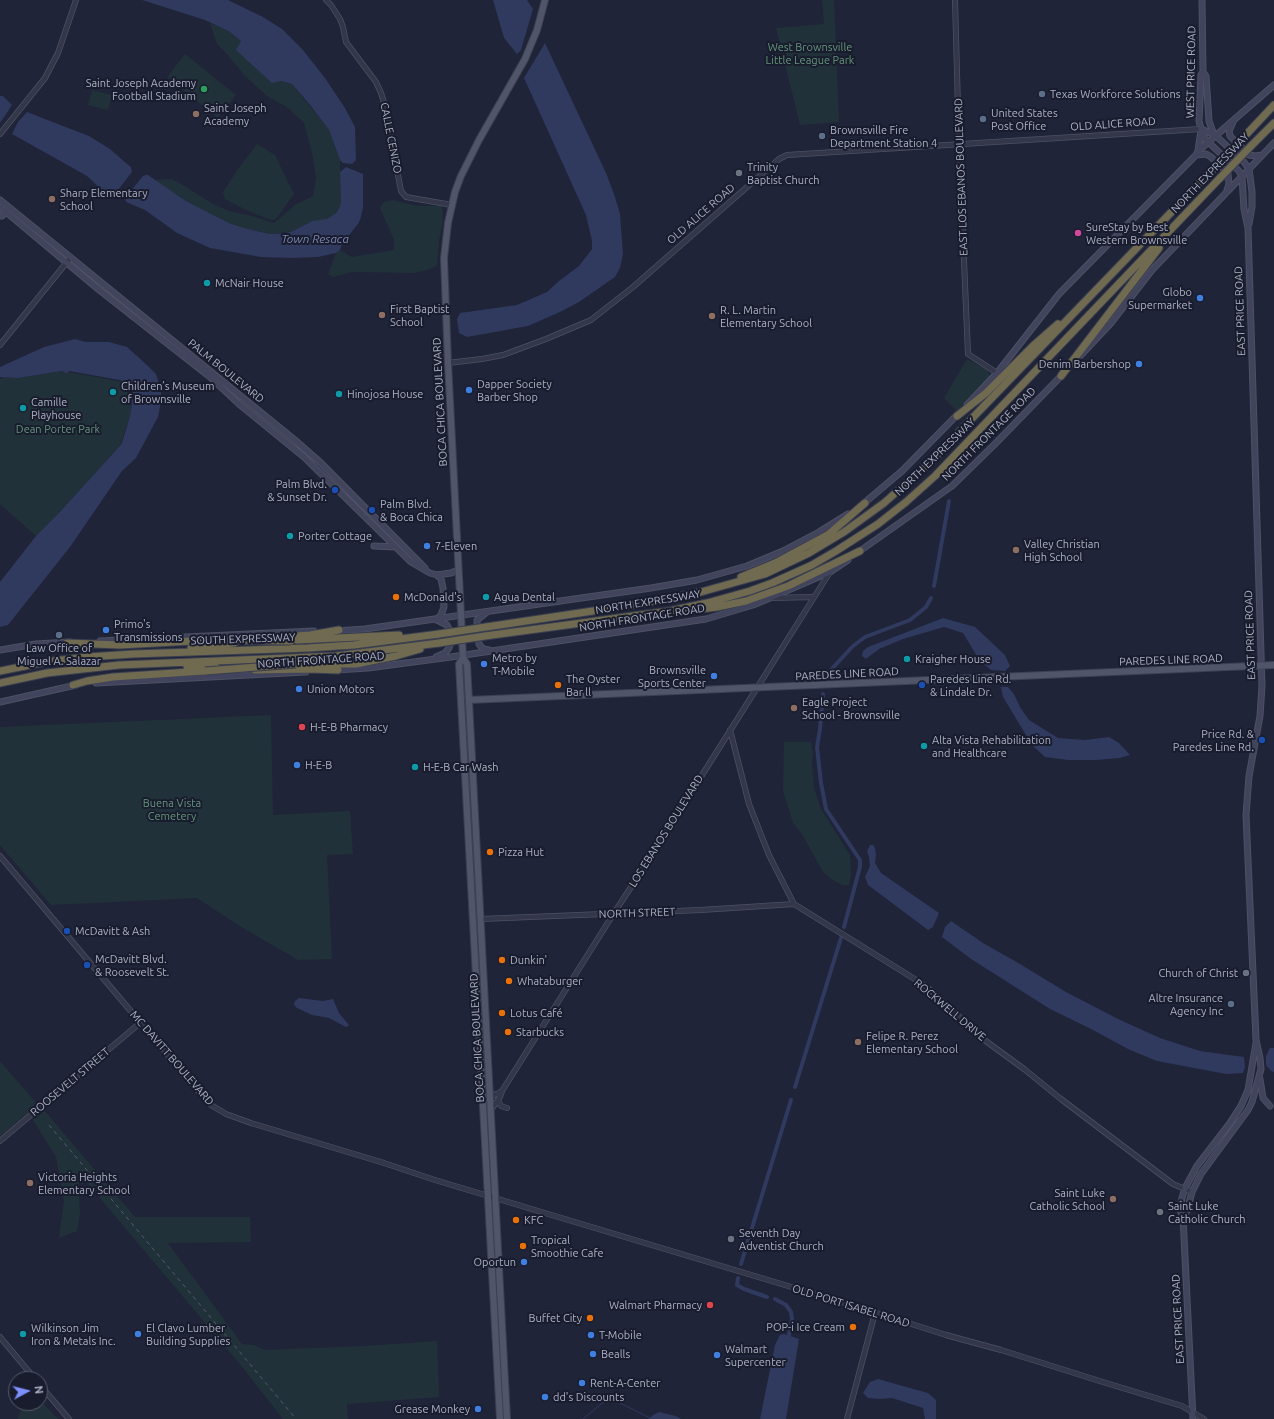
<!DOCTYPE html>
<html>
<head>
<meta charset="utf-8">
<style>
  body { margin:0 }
  #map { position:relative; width:1274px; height:1419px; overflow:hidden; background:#1f2438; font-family:Ubuntu,sans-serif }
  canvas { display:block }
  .north { position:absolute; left:8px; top:1371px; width:40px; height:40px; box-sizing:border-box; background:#191c2d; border:1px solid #54586a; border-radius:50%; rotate:83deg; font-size:11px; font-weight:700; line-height:16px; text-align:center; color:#adb1c5 }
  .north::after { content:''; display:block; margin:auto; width:14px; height:18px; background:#7c8ffc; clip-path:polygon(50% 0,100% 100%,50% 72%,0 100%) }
</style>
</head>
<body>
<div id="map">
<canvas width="1274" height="1419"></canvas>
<div class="north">N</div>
</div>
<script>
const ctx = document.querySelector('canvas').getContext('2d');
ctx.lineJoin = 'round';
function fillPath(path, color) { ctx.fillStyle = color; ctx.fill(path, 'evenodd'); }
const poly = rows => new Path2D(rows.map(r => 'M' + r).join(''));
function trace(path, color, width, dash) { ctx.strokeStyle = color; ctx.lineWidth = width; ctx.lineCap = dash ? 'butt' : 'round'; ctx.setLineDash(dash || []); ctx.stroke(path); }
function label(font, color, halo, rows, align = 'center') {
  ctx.font = font + ' Ubuntu,sans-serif'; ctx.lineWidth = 4; ctx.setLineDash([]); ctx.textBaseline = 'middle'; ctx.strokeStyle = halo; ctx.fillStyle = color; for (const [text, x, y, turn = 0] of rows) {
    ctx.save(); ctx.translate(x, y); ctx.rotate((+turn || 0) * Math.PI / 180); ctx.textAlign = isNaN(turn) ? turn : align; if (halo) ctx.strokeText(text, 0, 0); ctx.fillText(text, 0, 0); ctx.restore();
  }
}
fillPath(poly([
  [822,0,834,0,839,122,800,125,776,28,824,24],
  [210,23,230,32,242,41,281,81,292,84,329,130,340,160,341,202,339,209,331,218,321,221,312,221,293,231,269,234,244,228,229,223,186,201,155,180,171,179,178,182,213,204,229,211,252,216,274,223,295,205,313,196,316,178,312,153,304,123,287,107,267,96,245,76,227,54,217,44],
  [185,54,236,95,218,118,167,77],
  [92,90,112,95,108,110,88,105],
  [257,144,275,155,294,194,276,219,271,220,246,210,225,199,223,192,236,172],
  [392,200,417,206,442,206,443,221,439,241,437,266,427,270,414,273,352,272,333,277,328,274,336,253,340,250,352,257,394,250,394,240,380,208,384,202],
  [967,359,988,370,989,374,989,378,957,411,944,398],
  [62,371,123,382,130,389,132,403,130,416,121,443,118,448,57,515,36,536,0,504,0,379,4,377,18,378],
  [271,715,273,815,350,811,353,854,327,855,332,959,298,960,243,928,197,898,51,905,0,845,0,727],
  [784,742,811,742,813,753,812,766,814,788,821,809,850,855,851,875,849,885,842,885,833,880,823,872,802,834,793,823,783,791],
  [0,1061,38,1105,0,1136],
  [44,1110,135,1217,250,1217,251,1242,168,1243,242,1344,254,1345,264,1350,364,1346,437,1341,439,1397,347,1404,348,1419,283,1419,243,1368,78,1172,80,1214,77,1231,59,1238,64,1200,56,1157,33,1120],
  [40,1400,58,1419,18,1419,23,1403,40,1403]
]), '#213139');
fillPath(poly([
  [142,0,228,0,263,17,282,29,303,50,325,78,345,108,355,127,356,160,352,164,343,163,340,160,329,130,310,105,292,84,281,81,272,83,236,50,241,41,230,32,205,20],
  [493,0,527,0,533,9,521,50,517,54,504,38],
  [545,43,606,173,614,194,620,214,623,254,620,268,615,277,579,302,560,312,528,326,467,337,459,333,457,319,460,313,517,305,547,292,559,281,579,266,592,249,592,241,586,215,524,78],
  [0,96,3,96,12,105,0,123],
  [27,112,89,136,110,149,126,163,131,167,132,172,118,190,112,193,105,193,87,176,12,134,18,122],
  [346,167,363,174,363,208,360,220,358,224,342,244,340,250,336,253,318,257,291,258,261,257,210,248,177,233,145,210,126,202,125,198,143,176,146,175,148,175,186,201,229,223,244,228,269,234,285,233,293,231,312,221,327,219,336,213,339,209,341,202,340,172],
  [75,339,86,342,109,342,127,347,147,365,156,374,161,389,161,401,158,417,136,458,122,471,70,547,8,625,0,627,0,582,36,536,57,515,118,448,122,443,130,416,132,403,130,389,127,385,120,380,69,371,67,373,62,371,18,378,0,377,0,367,44,347],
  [943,618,975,627,1005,655,1010,666,1005,671,991,670,980,661,963,633,944,627,903,639,879,649,866,659,862,656,863,651,868,647],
  [1001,687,1008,687,1014,694,1020,707,1029,720,1058,738,1085,740,1109,737,1119,743,1130,755,1120,758,1096,760,1068,760,1045,757,1032,745,1003,697],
  [870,845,873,845,875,848,876,855,875,863,881,873,939,913,933,927,928,930,868,885,865,877,870,866,869,857,867,851],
  [951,921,983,943,1020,964,1066,992,1118,1019,1160,1038,1200,1051,1244,1057,1245,1067,1243,1073,1226,1074,1157,1061,1130,1050,1091,1029,1050,1009,971,959,942,937,945,927],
  [299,998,323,1001,333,999,339,1013,349,1025,346,1027,329,1018,312,1015,297,1008,294,1005,295,1001],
  [1270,1048,1274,1048,1274,1072,1271,1071,1266,1065,1266,1056],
  [784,1334,799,1339,786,1419,760,1419,775,1345,780,1335],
  [878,1379,928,1393,936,1400,936,1419,925,1419,923,1408,892,1398,880,1399,868,1398,863,1393,870,1382],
  [659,1412,676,1416,681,1419,649,1419,653,1415]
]), '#30395e');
trace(poly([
  [583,1419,601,1404,606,1401,612,1400,618,1402,650,1418]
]), '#30395e', 1);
trace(poly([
  [934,586,949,501],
  [827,674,853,646,865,637,910,620,926,607,931,598],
  [823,694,820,729,817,747,821,783,826,809,860,860,860,867,844,927],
  [795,1087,841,938],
  [741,1264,791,1100],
  [738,1278,737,1285,744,1289,767,1297],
  [775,1299,786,1305,791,1312,792,1319,788,1340]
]), '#30395e', 4);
const tertiary = poly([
  [326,0,331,5,340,19,343,27,346,42,376,82,381,93,385,106,401,191,406,197,452,205],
  [955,0,959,144,968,354,997,373],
  [0,134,45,78,58,53,76,0],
  [0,345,71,257],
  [448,363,482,359,503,355,546,339,591,320,633,287,779,159,787,155,1201,129],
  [770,598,814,597],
  [730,730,749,804,769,855,794,904,921,983,934,993,983,1039,1024,1069,1061,1099,1173,1184,1192,1192],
  [0,856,205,1099,211,1105,226,1114,251,1123,381,1162,435,1180,858,1307,946,1335,1001,1350,1106,1383,1182,1406,1204,1419],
  [481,919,701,910,794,904],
  [490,1096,497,1094,502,1091],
  [498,1101,501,1106,507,1108],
  [491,1110,500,1097,502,1091,614,913,641,872,830,572],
  [0,1141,140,1023],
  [0,1337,35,1379],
  [40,1385,69,1419],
  [847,1419,875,1313]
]);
const secondary = poly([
  [1203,72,1206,76,1209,121,1214,135],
  [1233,122,1229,131,1230,136,1249,155,1256,156,1262,155],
  [1201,129,1215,135,1244,162,1249,169,1252,192,1252,207,1249,224],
  [1198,151,1201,130],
  [1196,155,1206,154,1211,157,1228,174,1229,184,1227,190],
  [0,200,296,441,321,463,425,568],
  [0,207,98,289,210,377,239,404,304,457,411,562,430,573,437,575,451,573,458,570],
  [0,216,2,216,7,210],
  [1081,355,1111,323,1152,270,1274,143],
  [967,405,997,373,1059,294,1196,155,1198,151,1274,85],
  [863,504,902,471,958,414],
  [374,546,395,547],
  [857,553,952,486,995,444,1063,374],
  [437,575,441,579,443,588,444,607,441,615,438,618],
  [486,613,477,620,477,626,479,644,483,649,489,650],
  [435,619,447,625,450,631,451,641,449,648,445,653,436,657],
  [336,631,365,629,651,588,697,580,747,566,783,551,819,532,848,514],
  [100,641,314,631],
  [0,650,36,644,70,642],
  [336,670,368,668,451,657,706,619,753,605,770,598,830,572,848,560],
  [96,683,306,672],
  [0,702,76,685],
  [1260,1079,1263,1098,1270,1106],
  [1183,1217,1187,1211,1192,1192,1201,1174,1248,1110,1252,1102,1261,1069,1260,1058,1256,1040,1246,815,1249,776,1260,716,1262,686,1248,228,1244,209,1242,177,1239,171,1205,139,1201,129,1199,121,1201,75,1203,72,1202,0],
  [1193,1419,1183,1217,1180,1210,1182,1198,1185,1188,1197,1166,1230,1123,1241,1106,1248,1090,1256,1043]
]);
const primary = poly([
  [463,658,459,664,500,1419],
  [469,700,1274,665],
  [507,1419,467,664,463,658,461,615,448,363,444,258,448,223,455,192,461,176,479,140,525,59,537,30,545,0]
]);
const motorway = poly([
  [1243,138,1274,105],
  [1251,146,1274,123],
  [1061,376,1159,248],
  [957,416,986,393,1033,346,1058,324],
  [741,577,775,563,829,534,865,503],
  [700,609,717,607,746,601,788,586,860,551],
  [486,627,633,605,701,592,765,574,809,553,844,532,884,503,928,464,1212,170],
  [485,636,670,611,707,603,750,591,772,583,812,565,836,551,878,524,906,502,935,476,1220,178],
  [272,638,310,635,339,630],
  [297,640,399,635],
  [67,643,120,645,211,640],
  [191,648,234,643],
  [296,664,356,664,396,656,420,649],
  [187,667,217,668],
  [255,670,308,669,338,670],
  [0,671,45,662,87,657,133,654,308,648,354,645,439,634],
  [0,683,47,673,119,665,336,656,439,643],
  [73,685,87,681,113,677,205,671]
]);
trace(tertiary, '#4d5163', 6);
trace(secondary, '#4d5163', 7);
trace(primary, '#3c4052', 8);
trace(motorway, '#3a3e50', 9);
trace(tertiary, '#333749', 4.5);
trace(secondary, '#41445c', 5);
trace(primary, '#515569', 6);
trace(motorway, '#6f6a50', 7);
trace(poly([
  [49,1125,296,1419]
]), '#555970', 1, [4, 4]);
const motorwayBridge = poly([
  [1212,170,1243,138],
  [1220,178,1251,146],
  [439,634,486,627],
  [211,640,291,641],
  [439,643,485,636],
  [205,671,296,664]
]);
trace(motorwayBridge, '#3a3e50', 9, []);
trace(motorwayBridge, '#6f6a50', 7);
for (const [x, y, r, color] of [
  [204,89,4,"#2e9e5b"],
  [1042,94,4,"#5c6f8a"],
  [196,114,4,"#8d6e63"],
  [983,119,4,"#5c6f8a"],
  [822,136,4,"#5c6f8a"],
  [739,173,4,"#6b7280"],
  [52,199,4,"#8d6e63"],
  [1078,233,4,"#d1479c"],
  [207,283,4,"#0f9aa8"],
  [1200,298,4,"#3f7fe0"],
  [382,315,4,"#8d6e63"],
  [712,316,4,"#8d6e63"],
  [1139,364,4,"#3f7fe0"],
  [469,390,4,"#3f7fe0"],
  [113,392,4,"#0f9aa8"],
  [339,394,4,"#0f9aa8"],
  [23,408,4,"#0f9aa8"],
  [335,490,4,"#1a4fb4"],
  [372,510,4,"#1a4fb4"],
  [290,536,4,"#0f9aa8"],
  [427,546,4,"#3f7fe0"],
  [1016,550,4,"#8d6e63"],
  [396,597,4,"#e8710a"],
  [486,597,4,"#0f9aa8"],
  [106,630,4,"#3f7fe0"],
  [59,635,4,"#5c6f8a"],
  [907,659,4,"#0f9aa8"],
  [484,664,4,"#3f7fe0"],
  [714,676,4,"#3f7fe0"],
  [558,685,4,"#e8710a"],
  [922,685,4,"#1a4fb4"],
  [299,689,4,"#3f7fe0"],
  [794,708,4,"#8d6e63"],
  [302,727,4,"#e0444e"],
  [1262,740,4,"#1a4fb4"],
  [924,746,4,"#0f9aa8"],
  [297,765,4,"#3f7fe0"],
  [415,767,4,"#0f9aa8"],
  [490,852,4,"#e8710a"],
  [67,931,4,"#1a4fb4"],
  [502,960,4,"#e8710a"],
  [87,965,4,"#1a4fb4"],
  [1246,973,4,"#6b7280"],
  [509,981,4,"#e8710a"],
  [1231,1004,4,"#5c6f8a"],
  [502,1013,4,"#e8710a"],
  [508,1032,4,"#e8710a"],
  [858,1042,4,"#8d6e63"],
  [30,1183,4,"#8d6e63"],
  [1113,1199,4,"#8d6e63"],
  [1160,1212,4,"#6b7280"],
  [516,1220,4,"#e8710a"],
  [731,1239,4,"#6b7280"],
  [523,1246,4,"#e8710a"],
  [524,1262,4,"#3f7fe0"],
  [710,1305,4,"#e0444e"],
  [590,1318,4,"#e8710a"],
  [853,1327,4,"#e8710a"],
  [23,1334,4,"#0f9aa8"],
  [138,1334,4,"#3f7fe0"],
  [591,1335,4,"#3f7fe0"],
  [593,1354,4,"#3f7fe0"],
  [717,1355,4,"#3f7fe0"],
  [582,1383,4,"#3f7fe0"],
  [545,1397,4,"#3f7fe0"],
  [478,1409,4,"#3f7fe0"]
]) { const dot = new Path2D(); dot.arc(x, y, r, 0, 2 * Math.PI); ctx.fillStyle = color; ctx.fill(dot); trace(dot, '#191c2d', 1.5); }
label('11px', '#64977b', '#191c2d', [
  ["West Brownsville",810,47],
  ["Little League Park",810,60],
  ["Dean Porter Park",58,429],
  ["Buena Vista",172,803],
  ["Cemetery",172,816]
]);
label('11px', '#adb1c5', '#191c2d', [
  ["WEST PRICE ROAD",1191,72,-89],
  ["OLD ALICE ROAD",1113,124,-4],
  ["CALLE CENIZO",391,138,79],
  ["NORTH EXPRESSWAY",1210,173,-46],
  ["EAST LOS EBANOS BOULEVARD",961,177,-92],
  ["OLD ALICE ROAD",701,214,-41],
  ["EAST PRICE ROAD",1240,311,-92],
  ["PALM BOULEVARD",226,371,39],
  ["BOCA CHICA BOULEVARD",440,402,-93],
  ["NORTH FRONTAGE ROAD",989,434,-45],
  ["NORTH EXPRESSWAY",935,457,-44],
  ["NORTH EXPRESSWAY",648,602,-9],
  ["NORTH FRONTAGE ROAD",642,618,-9],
  ["EAST PRICE ROAD",1250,635,-92],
  ["SOUTH EXPRESSWAY",243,639,-2],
  ["NORTH FRONTAGE ROAD",321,660,-4],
  ["PAREDES LINE ROAD",1171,660,-2],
  ["PAREDES LINE ROAD",847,674,-3],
  ["LOS EBANOS BOULEVARD",666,831,-58],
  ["NORTH STREET",637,913,-2],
  ["ROCKWELL DRIVE",950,1010,40],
  ["BOCA CHICA BOULEVARD",477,1038,-93],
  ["MC DAVITT BOULEVARD",172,1058,49],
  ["ROOSEVELT STREET",70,1082,-40],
  ["OLD PORT ISABEL ROAD",851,1306,17],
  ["EAST PRICE ROAD",1178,1319,-93]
]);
label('11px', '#adb1c5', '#191c2d', [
  ["Saint Joseph Academy",196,83,"right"],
  ["Football Stadium",196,96,"right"],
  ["Texas Workforce Solutions",1050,94],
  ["Saint Joseph",204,108],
  ["Academy",204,121],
  ["United States",991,113],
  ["Post Office",991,126],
  ["Brownsville Fire",830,130],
  ["Department Station 4",830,143],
  ["Trinity",747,167],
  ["Baptist Church",747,180],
  ["Sharp Elementary",60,193],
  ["School",60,206],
  ["SureStay by Best",1086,227],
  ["Western Brownsville",1086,240],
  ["McNair House",215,283],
  ["Globo",1192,292,"right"],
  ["Supermarket",1192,305,"right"],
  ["First Baptist",390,309],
  ["School",390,322],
  ["R. L. Martin",720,310],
  ["Elementary School",720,323],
  ["Denim Barbershop",1131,364,"right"],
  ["Dapper Society",477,384],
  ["Barber Shop",477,397],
  ["Children’s Museum",121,386],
  ["of Brownsville",121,399],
  ["Hinojosa House",347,394],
  ["Camille",31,402],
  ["Playhouse",31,415],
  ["Palm Blvd.",327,484,"right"],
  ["& Sunset Dr.",327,497,"right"],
  ["Palm Blvd.",380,504],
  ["& Boca Chica",380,517],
  ["Porter Cottage",298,536],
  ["Valley Christian",1024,544],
  ["High School",1024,557],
  ["7-Eleven",435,546],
  ["McDonald's",404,597],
  ["Agua Dental",494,597],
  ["Primo's",114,624],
  ["Transmissions",114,637],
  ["Law Office of",59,648,"center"],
  ["Miguel A. Salazar",59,661,"center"],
  ["Metro by",492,658],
  ["T-Mobile",492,671],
  ["Kraigher House",915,659],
  ["Brownsville",706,670,"right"],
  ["Sports Center",706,683,"right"],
  ["The Oyster",566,679],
  ["Bar ll",566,692],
  ["Paredes Line Rd.",930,679],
  ["& Lindale Dr.",930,692],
  ["Union Motors",307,689],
  ["Eagle Project",802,702],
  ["School - Brownsville",802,715],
  ["H-E-B Pharmacy",310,727],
  ["Price Rd. &",1254,734,"right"],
  ["Paredes Line Rd.",1254,747,"right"],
  ["Alta Vista Rehabilitation",932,740],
  ["and Healthcare",932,753],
  ["H-E-B",305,765],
  ["H-E-B Car Wash",423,767],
  ["Pizza Hut",498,852],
  ["McDavitt & Ash",75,931],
  ["McDavitt Blvd.",95,959],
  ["& Roosevelt St.",95,972],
  ["Dunkin'",510,960],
  ["Church of Christ",1238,973,"right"],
  ["Whataburger",517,981],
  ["Altre Insurance",1223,998,"right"],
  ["Agency Inc",1223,1011,"right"],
  ["Lotus Café",510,1013],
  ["Starbucks",516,1032],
  ["Felipe R. Perez",866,1036],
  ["Elementary School",866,1049],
  ["Victoria Heights",38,1177],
  ["Elementary School",38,1190],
  ["Saint Luke",1105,1193,"right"],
  ["Catholic School",1105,1206,"right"],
  ["Saint Luke",1168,1206],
  ["Catholic Church",1168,1219],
  ["KFC",524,1220],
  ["Seventh Day",739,1233],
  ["Adventist Church",739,1246],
  ["Tropical",531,1240],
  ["Smoothie Cafe",531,1253],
  ["Oportun",516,1262,"right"],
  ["Walmart Pharmacy",702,1305,"right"],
  ["Buffet City",582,1318,"right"],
  ["POP-i Ice Cream",845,1327,"right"],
  ["Wilkinson Jim",31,1328],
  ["Iron & Metals Inc.",31,1341],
  ["El Clavo Lumber",146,1328],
  ["Building Supplies",146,1341],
  ["T-Mobile",599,1335],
  ["Walmart",725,1349],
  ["Supercenter",725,1362],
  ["Bealls",601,1354],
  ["Rent-A-Center",590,1383],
  ["dd's Discounts",553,1397],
  ["Grease Monkey",470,1409,"right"]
], 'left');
label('italic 12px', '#7b86b3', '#191c2d', [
  ["Town Resaca",315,239]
]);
</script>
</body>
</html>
